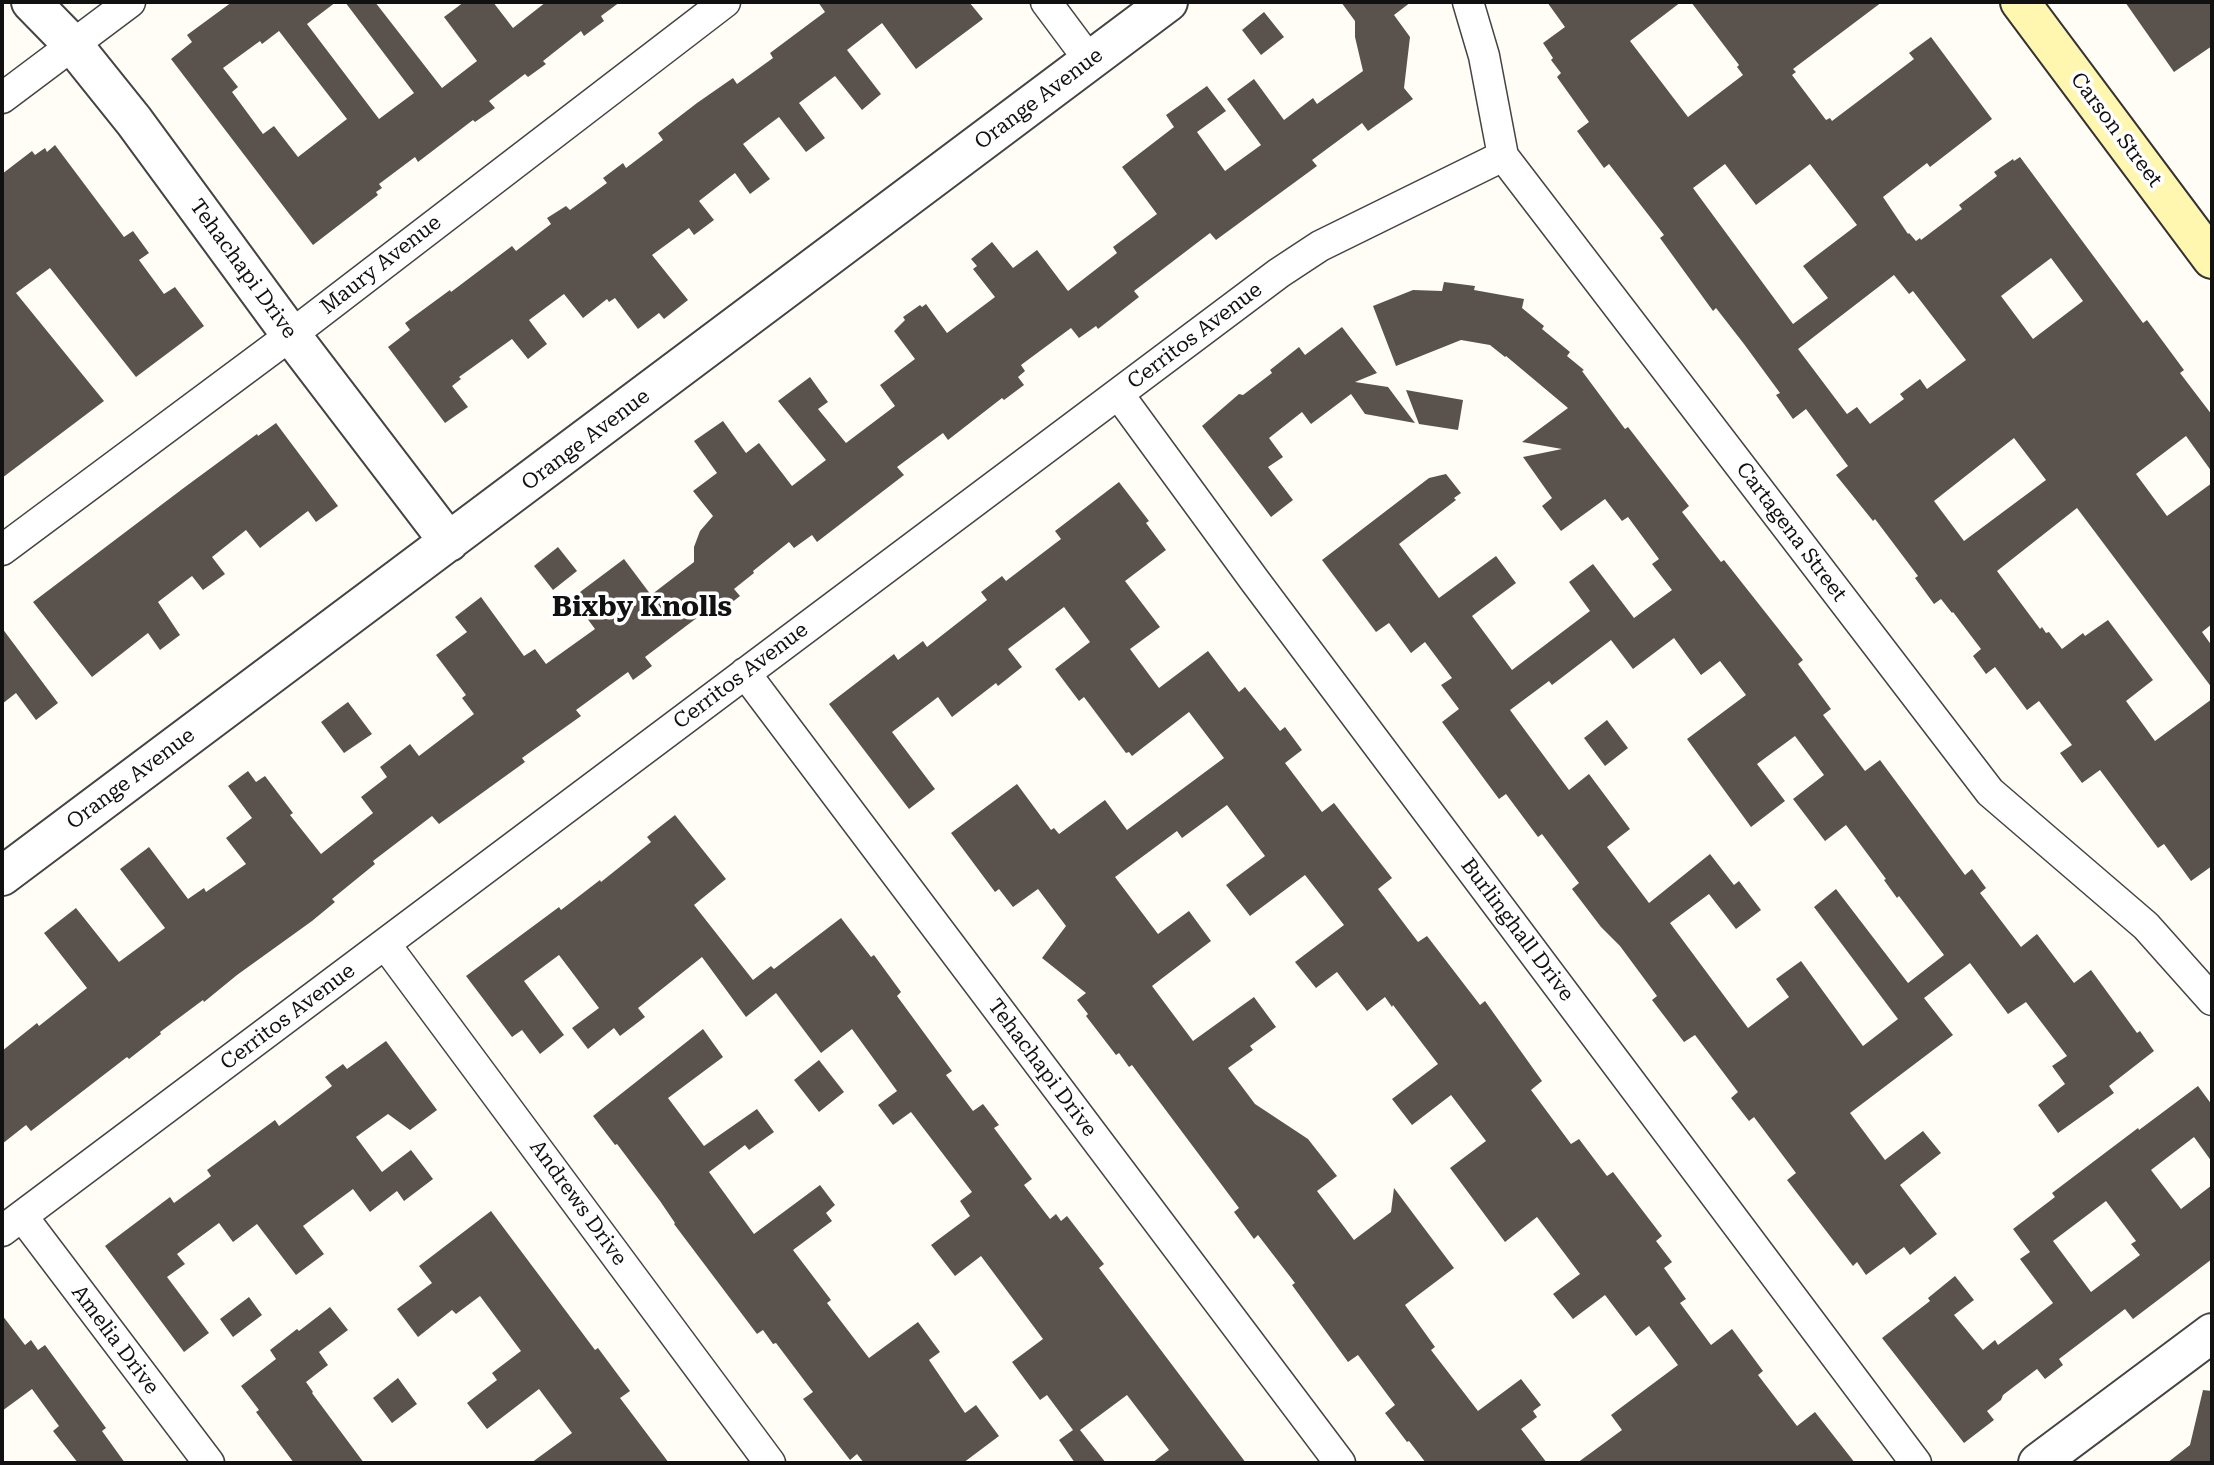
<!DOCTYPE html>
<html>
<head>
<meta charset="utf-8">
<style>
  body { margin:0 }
  #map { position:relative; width:2214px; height:1465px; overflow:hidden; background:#fffdf5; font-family:"Roboto Serif",serif }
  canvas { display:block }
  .frame { position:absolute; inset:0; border:4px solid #111; pointer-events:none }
</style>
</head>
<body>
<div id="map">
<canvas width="2214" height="1465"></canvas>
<div class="frame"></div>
</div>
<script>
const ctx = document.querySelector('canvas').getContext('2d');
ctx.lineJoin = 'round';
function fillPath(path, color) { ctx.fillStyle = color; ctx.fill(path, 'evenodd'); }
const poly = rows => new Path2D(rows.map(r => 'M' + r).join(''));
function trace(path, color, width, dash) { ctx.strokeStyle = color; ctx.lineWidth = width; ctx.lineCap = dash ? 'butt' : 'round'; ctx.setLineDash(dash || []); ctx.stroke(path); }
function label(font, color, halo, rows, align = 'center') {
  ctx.font = font + ' "Roboto Serif",serif'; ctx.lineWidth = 7; ctx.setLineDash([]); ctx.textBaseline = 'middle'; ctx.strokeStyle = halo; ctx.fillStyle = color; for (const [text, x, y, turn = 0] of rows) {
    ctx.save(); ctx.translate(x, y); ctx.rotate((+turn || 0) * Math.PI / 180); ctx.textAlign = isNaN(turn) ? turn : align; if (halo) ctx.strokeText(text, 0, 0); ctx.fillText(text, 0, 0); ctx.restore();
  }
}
fillPath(poly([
  [232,2,336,2,307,24,379,119,414,93,345,2,375,2,442,88,477,61,444,17,464,2,493,2,513,28,546,2,620,2,601,16,604,21,584,36,581,31,543,61,546,64,528,77,525,74,489,101,495,108,475,122,473,120,418,162,415,157,379,184,382,188,376,192,378,195,313,245,171,59,192,42,187,35],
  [279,31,347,119,298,157,274,126,263,134,232,92,238,87,223,68,260,41,262,44],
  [818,2,969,2,983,19,916,69,882,23,847,50,881,94,862,110,835,76,799,103,825,138,806,152,779,117,743,144,770,179,750,194,735,173,699,201,714,220,694,235,689,228,652,255,688,300,664,319,659,313,638,329,615,298,609,302,607,299,583,318,564,294,529,320,547,344,528,359,512,339,459,377,461,379,452,386,468,407,445,423,388,347,410,330,405,323,450,290,451,292,512,246,516,251,551,224,547,218,566,206,570,210,607,183,603,178,623,163,626,168,663,140,658,133,697,103,733,78,737,84,773,58,770,53,825,12],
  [1341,2,1411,2,1394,15,1410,37,1404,88,1413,99,1368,131,1362,123,1312,160,1317,166,1216,240,1210,233,1134,291,1139,297,1098,329,1096,326,1079,338,1071,328,1021,365,1025,371,1018,377,1024,385,1004,400,1002,398,948,440,943,433,897,467,904,475,817,542,812,535,794,548,789,542,753,571,754,573,734,589,740,596,716,615,710,608,645,657,652,666,633,680,628,672,576,710,581,716,522,758,525,762,439,824,432,816,373,861,375,864,332,899,335,902,312,921,237,975,204,1002,203,1000,160,1032,161,1034,129,1059,127,1057,31,1131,26,1125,2,1144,2,1051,37,1023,39,1026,87,988,44,933,76,908,119,962,165,928,120,869,149,847,188,899,204,888,206,892,246,864,226,838,252,818,228,786,248,771,256,782,265,776,293,813,290,815,321,854,373,813,361,797,387,777,380,767,410,744,419,756,474,714,462,698,466,695,436,655,467,632,455,617,481,597,524,656,535,649,546,664,595,629,572,598,624,559,651,595,694,562,694,547,700,531,713,516,693,491,717,473,694,441,723,421,746,453,759,443,792,486,826,460,778,401,810,377,828,402,818,409,846,443,895,406,880,385,915,359,894,331,905,320,903,317,920,305,922,307,926,304,947,333,995,297,973,269,977,266,971,259,992,242,1013,268,1037,250,1068,291,1117,253,1113,247,1157,214,1122,167,1174,127,1166,115,1207,86,1226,111,1197,132,1225,171,1261,145,1227,99,1254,79,1284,120,1313,98,1317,104,1363,71,1355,37,1355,21],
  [1547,2,1681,2,1630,41,1688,117,1743,75,1737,67,1739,65,1691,2,1882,2,1793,69,1796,72,1792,75,1826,120,1830,118,1832,121,1914,59,1909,53,1931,37,1992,119,1930,167,1927,163,1883,197,1908,234,1909,233,1916,241,1920,238,1921,240,1962,209,1959,205,1997,176,1994,172,2013,159,2014,161,2020,157,2143,323,2147,320,2184,370,2180,373,2212,415,2212,472,2186,436,2136,474,2167,516,2212,483,2212,624,2202,632,2212,646,2212,688,2077,508,1997,571,2040,629,2042,627,2046,633,2049,632,2062,649,2083,633,2085,636,2108,620,2153,680,2126,701,2155,741,2212,699,2212,866,2191,881,2164,844,2158,848,2100,770,2082,783,2060,753,2072,745,2039,701,2027,710,1995,667,1986,674,1973,656,1981,649,1953,612,1952,613,1941,599,1934,604,1915,578,1918,576,1875,519,1873,521,1836,475,1848,466,1806,409,1793,419,1776,395,1780,393,1744,344,1716,308,1713,311,1660,238,1664,235,1609,164,1604,168,1577,131,1589,122,1557,77,1561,73,1551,60,1553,58,1543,43,1565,27],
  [1725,164,1756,205,1810,164,1857,225,1803,266,1828,298,1793,324,1693,188],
  [2051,258,2083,301,2033,339,2001,296],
  [1894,275,1909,294,1913,291,1966,360,1927,389,1920,379,1900,394,1904,399,1870,424,1857,407,1847,414,1798,349],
  [2014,438,2046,480,1964,541,1934,501],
  [2125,2,2212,2,2212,46,2174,72],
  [1264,12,1284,37,1261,55,1242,30],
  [55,145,124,237,133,231,149,253,139,260,164,294,175,287,204,326,136,377,50,268,16,293,104,401,2,478,2,174,32,151,35,155,45,148,47,152],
  [1444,282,1475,286,1474,290,1524,299,1522,308,1544,326,1542,329,1570,352,1567,356,1584,370,1582,371,1625,429,1628,427,1689,506,1682,512,1721,562,1724,560,1803,660,1798,664,1831,709,1823,715,1865,771,1880,760,1965,875,1972,869,1986,888,1980,893,2021,947,2037,934,2074,983,2091,970,2137,1033,2140,1031,2154,1051,2109,1086,2114,1093,2058,1133,2038,1105,2065,1084,2052,1066,2067,1056,2026,1002,2008,1014,1970,963,1924,998,1953,1035,1850,1113,1885,1160,1923,1131,1941,1153,1900,1185,1937,1234,1910,1255,1904,1247,1866,1275,1857,1262,1853,1266,1787,1180,1796,1173,1754,1117,1749,1121,1731,1098,1738,1092,1695,1035,1684,1042,1652,1000,1657,996,1620,946,1601,927,1572,889,1579,883,1542,834,1538,837,1506,794,1499,799,1442,722,1459,709,1441,685,1452,678,1425,642,1411,653,1389,623,1376,632,1322,560,1429,478,1446,474,1461,493,1454,498,1456,500,1399,544,1439,598,1496,556,1516,583,1472,616,1512,670,1590,611,1569,582,1593,564,1634,618,1672,590,1652,564,1659,559,1628,517,1622,521,1605,499,1561,531,1542,506,1552,498,1523,457,1562,449,1522,442,1568,408,1506,356,1505,357,1490,345,1461,340,1396,366,1373,306,1413,290,1442,291],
  [1674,638,1701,675,1720,661,1746,695,1687,739,1751,827,1785,801,1757,764,1795,736,1824,775,1793,799,1825,841,1846,825,1886,879,1884,880,1897,898,1899,896,1944,955,1908,983,1836,889,1814,907,1898,1019,1863,1046,1801,961,1776,979,1789,997,1748,1028,1670,923,1709,894,1736,929,1761,910,1739,881,1734,885,1710,854,1649,903,1607,847,1630,829,1589,774,1569,790,1510,710,1549,681,1552,685,1611,640,1633,669],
  [1342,327,1377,373,1355,382,1388,387,1415,423,1365,414,1351,394,1311,424,1302,412,1269,438,1283,457,1268,467,1293,500,1271,517,1202,426,1239,394,1243,395,1272,373,1270,370,1299,347,1305,355],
  [1406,390,1463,400,1458,430,1419,424],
  [276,423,338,506,316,522,308,511,260,548,246,530,212,557,225,574,203,590,192,576,158,602,180,635,160,650,148,633,92,677,33,602,185,487,257,434,258,436],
  [1119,482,1149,521,1146,523,1166,550,1125,581,1160,627,1130,649,1159,688,1208,651,1239,692,1245,687,1280,731,1285,727,1302,750,1285,763,1322,812,1334,803,1392,878,1378,889,1418,942,1427,936,1480,1005,1485,1001,1542,1081,1531,1090,1571,1144,1579,1139,1607,1176,1613,1172,1662,1236,1656,1241,1672,1262,1664,1268,1686,1299,1680,1303,1711,1345,1732,1329,1763,1371,1758,1375,1797,1426,1815,1412,1855,1463,1577,1463,1622,1430,1611,1415,1678,1365,1649,1326,1636,1336,1605,1295,1573,1319,1553,1294,1580,1274,1537,1217,1505,1242,1450,1168,1486,1141,1451,1095,1412,1125,1392,1099,1438,1064,1393,1005,1392,1007,1385,997,1367,1011,1337,972,1316,988,1295,962,1344,925,1305,875,1250,916,1226,885,1265,856,1227,805,1182,838,1177,831,1115,877,1158,934,1189,911,1211,941,1152,986,1193,1041,1254,997,1276,1027,1250,1046,1253,1050,1228,1068,1255,1104,1308,1139,1337,1176,1317,1191,1354,1240,1391,1212,1394,1188,1454,1268,1405,1305,1435,1347,1431,1350,1478,1411,1521,1379,1541,1405,1533,1411,1537,1417,1521,1429,1547,1463,1426,1463,1409,1441,1407,1442,1385,1413,1395,1405,1358,1355,1348,1362,1292,1285,1295,1283,1258,1235,1254,1239,1234,1212,1239,1208,1132,1065,1129,1067,1119,1053,1116,1055,1086,1016,1088,1014,1077,1000,1086,993,1042,958,1066,926,1038,889,1013,907,999,889,995,892,951,833,1017,784,1051,830,1054,828,1059,834,1105,800,1127,830,1224,758,1189,712,1132,756,1129,752,1126,753,1084,697,1079,701,1055,669,1090,642,1064,607,1008,649,1022,667,998,686,996,683,952,717,938,697,892,732,935,789,909,809,829,704,894,654,898,660,923,641,927,647,987,600,981,592,1002,576,1006,581,1061,539,1055,531],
  [558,547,577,571,553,590,534,566],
  [2,628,58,703,36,720,16,693,2,704],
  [348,702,372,734,344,753,321,722],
  [1607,720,1628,748,1605,766,1584,738],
  [675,815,726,879,694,905,753,980,771,966,774,969,841,918,871,957,874,955,901,992,897,996,952,1071,946,1075,973,1111,983,1104,999,1125,994,1128,1032,1179,1024,1185,1050,1219,1056,1214,1061,1221,1067,1216,1104,1264,1099,1268,1246,1463,1152,1463,1169,1450,1127,1395,1080,1430,1106,1463,1075,1463,1059,1440,1073,1430,1047,1395,1040,1400,1012,1362,1043,1339,981,1256,955,1276,931,1245,970,1216,960,1201,972,1192,911,1112,893,1125,878,1105,897,1091,852,1029,821,1053,776,993,746,1017,702,957,638,1008,645,1017,620,1036,614,1028,588,1049,572,1028,599,1008,559,955,524,981,564,1035,540,1054,522,1030,512,1037,466,976,559,907,561,910,600,880,601,882,651,842,647,837],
  [703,1029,723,1057,668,1098,704,1146,757,1109,774,1132,749,1150,745,1145,709,1172,754,1234,820,1185,835,1205,826,1213,832,1221,793,1250,831,1300,827,1303,869,1358,918,1322,940,1352,929,1360,965,1413,976,1405,999,1436,963,1463,864,1463,857,1454,850,1460,803,1399,813,1392,776,1343,773,1344,763,1330,757,1334,674,1224,675,1223,660,1201,617,1144,615,1145,593,1116],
  [386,1041,437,1110,410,1130,388,1114,356,1137,382,1172,411,1150,433,1179,404,1201,397,1191,370,1212,353,1189,303,1226,324,1254,296,1275,257,1224,233,1242,219,1223,177,1254,185,1264,167,1277,209,1333,184,1352,105,1246,170,1197,174,1203,211,1176,207,1170,275,1120,279,1126,332,1086,325,1077,343,1064,347,1069],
  [819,1060,844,1092,819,1112,794,1080],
  [2198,1086,2212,1105,2212,1162,2194,1137,2151,1170,2181,1209,2212,1185,2212,1259,2133,1319,2125,1309,2059,1359,2063,1365,2045,1379,2037,1369,2003,1395,2001,1400,1987,1411,1994,1420,1964,1443,1882,1338,1930,1301,1928,1298,1955,1276,1974,1300,1954,1315,1983,1350,1995,1340,1998,1345,2053,1303,2020,1259,2030,1252,2013,1229,2055,1197,2052,1193,2138,1128,2139,1130],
  [2106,1201,2136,1241,2131,1244,2140,1255,2091,1292,2053,1241],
  [491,1211,595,1350,598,1348,630,1391,620,1398,669,1463,531,1463,572,1433,539,1389,487,1429,467,1403,497,1380,492,1373,521,1351,480,1296,456,1314,452,1310,418,1337,397,1309,432,1283,419,1266],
  [249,1297,262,1315,233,1337,220,1319],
  [330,1307,348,1330,319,1352,328,1365,306,1382,313,1392,312,1393,364,1463,294,1463,256,1412,259,1410,241,1386,276,1359,270,1350,297,1329,299,1331],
  [2,1315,25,1345,31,1340,38,1350,45,1345,106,1428,102,1431,125,1463,78,1463,53,1431,59,1426,32,1389,2,1411],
  [398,1378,417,1404,392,1423,373,1398],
  [2203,1390,2212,1391,2212,1463,2167,1463,2190,1445]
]), '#5a524d');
const minor = poly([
  [1046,2,1090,61],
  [1468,2,1484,56,1503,156,1990,792,2146,926,2212,1000],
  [2,98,130,2],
  [1119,395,1255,581,1916,1463],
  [2,550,291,335,725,2],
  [745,673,1340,1463],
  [385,944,770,1463],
  [22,1216,209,1463],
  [2,1231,1279,273,1320,246,1503,156]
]);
const tertiary = poly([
  [31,2,73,45,134,121,291,335,449,542],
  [2,876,1168,2],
  [2038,1463,2212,1333]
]);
const secondary = poly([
  [2020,2,2212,259]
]);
trace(minor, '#444', 33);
trace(tertiary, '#444', 42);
trace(secondary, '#333', 42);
trace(minor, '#fff', 30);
trace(tertiary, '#fff', 38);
trace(secondary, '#fff6b0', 38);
label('21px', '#111', '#fff', [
  ["Orange Avenue",1039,99,-37],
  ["Carson Street",2116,130,53],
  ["Maury Avenue",381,265,-38],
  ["Tehachapi Drive",243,269,54],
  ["Cerritos Avenue",1195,336,-37],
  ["Orange Avenue",586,440,-37],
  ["Cartagena Street",1791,532,53],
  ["Cerritos Avenue",741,676,-37],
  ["Orange Avenue",131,779,-37],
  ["Burlinghall Drive",1517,930,53],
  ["Cerritos Avenue",288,1017,-37],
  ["Tehachapi Drive",1042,1068,53],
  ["Andrews Drive",578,1203,54],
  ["Amelia Drive",115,1340,53]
]);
label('bold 28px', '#111', '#fff', [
  ["Bixby Knolls",642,608]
]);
</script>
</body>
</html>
